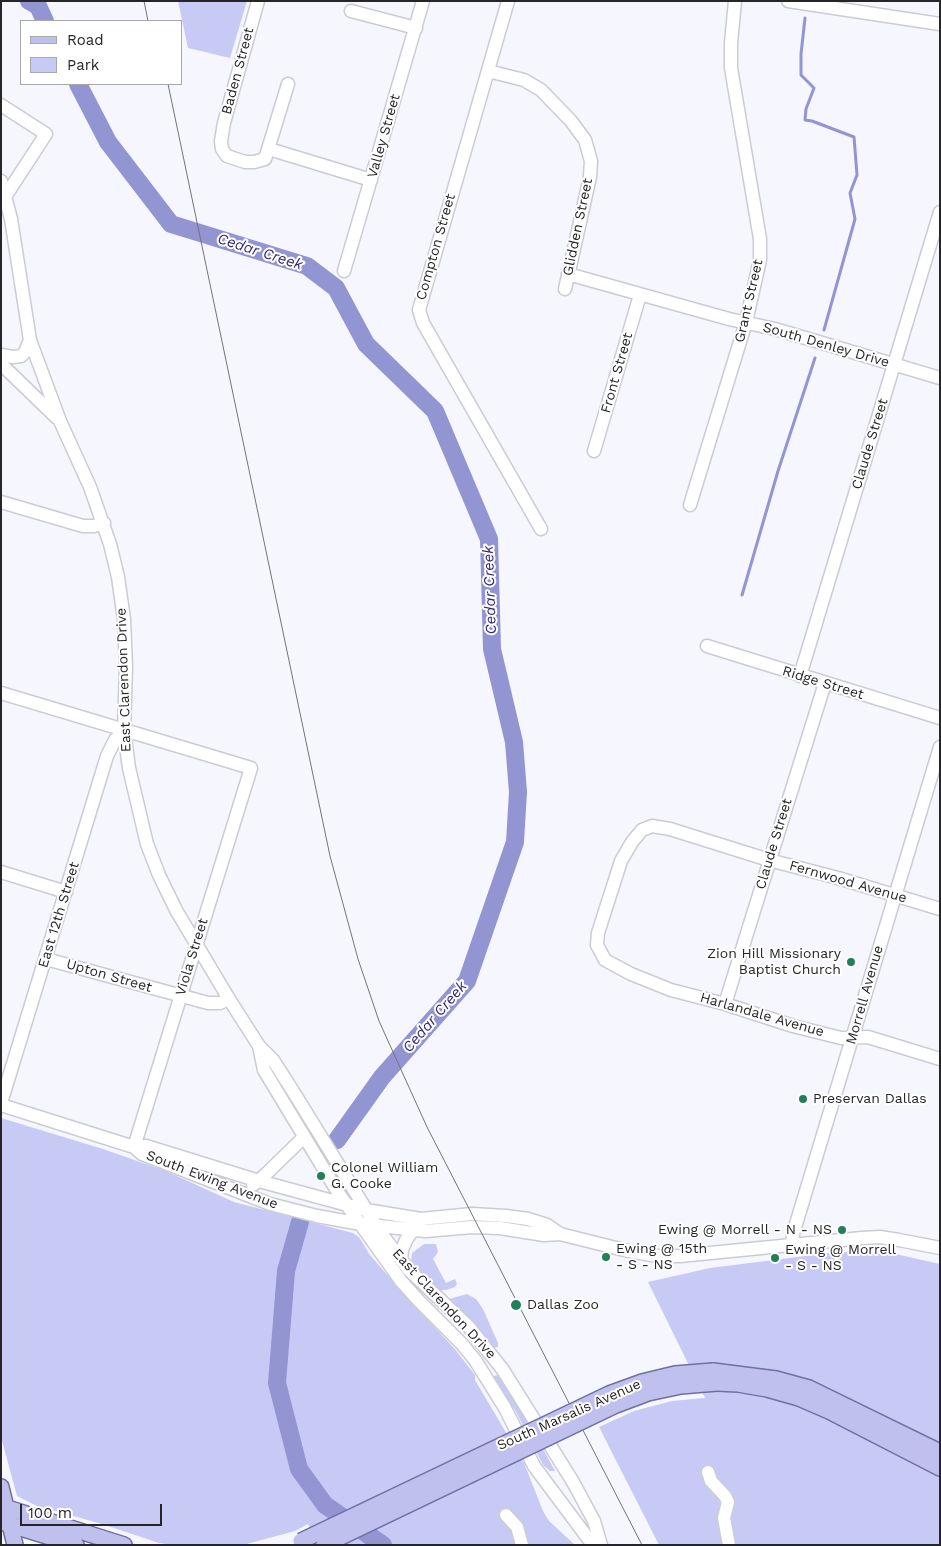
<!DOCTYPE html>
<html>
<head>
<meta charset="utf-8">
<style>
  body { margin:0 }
  #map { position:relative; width:941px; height:1546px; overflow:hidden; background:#f5f6fe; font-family:"Work Sans",sans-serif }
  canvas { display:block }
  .frame { position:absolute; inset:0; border:2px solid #262629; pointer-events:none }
  .legend { position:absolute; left:20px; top:20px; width:162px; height:65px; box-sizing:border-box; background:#fff; border:1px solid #a8a8a9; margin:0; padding:6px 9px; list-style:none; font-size:15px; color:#262629 }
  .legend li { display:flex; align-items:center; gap:10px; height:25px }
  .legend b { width:25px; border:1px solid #a8a8a9 }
  .scale { position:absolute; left:20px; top:1504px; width:142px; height:22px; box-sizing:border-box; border:2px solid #262629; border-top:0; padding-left:6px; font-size:15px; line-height:18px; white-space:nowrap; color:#262629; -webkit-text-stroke:4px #fff; paint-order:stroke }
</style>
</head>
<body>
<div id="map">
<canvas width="941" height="1546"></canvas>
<div class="frame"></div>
<ul class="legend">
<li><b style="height:6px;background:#c0c0ee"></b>Road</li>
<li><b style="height:14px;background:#c8caf6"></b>Park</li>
</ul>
<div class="scale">100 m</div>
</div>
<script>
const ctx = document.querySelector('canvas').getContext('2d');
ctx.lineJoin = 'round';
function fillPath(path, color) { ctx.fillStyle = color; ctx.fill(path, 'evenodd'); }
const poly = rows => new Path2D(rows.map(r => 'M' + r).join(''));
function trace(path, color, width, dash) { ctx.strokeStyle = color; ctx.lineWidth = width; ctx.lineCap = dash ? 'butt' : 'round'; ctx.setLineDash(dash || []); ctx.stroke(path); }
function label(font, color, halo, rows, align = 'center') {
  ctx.font = font + ' "Work Sans",sans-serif'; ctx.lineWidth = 4; ctx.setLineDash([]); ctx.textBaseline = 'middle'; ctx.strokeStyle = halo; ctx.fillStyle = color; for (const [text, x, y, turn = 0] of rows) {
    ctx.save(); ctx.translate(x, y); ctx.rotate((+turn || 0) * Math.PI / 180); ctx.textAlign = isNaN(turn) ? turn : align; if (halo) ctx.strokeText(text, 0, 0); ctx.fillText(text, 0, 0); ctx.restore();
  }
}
fillPath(poly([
  [178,1,247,1,230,58,188,48],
  [1,1118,103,1149,166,1171,234,1202,353,1233,359,1237,370,1255,402,1292,454,1348,475,1375,475,1380,524,1463,543,1511,549,1521,575,1545,316,1545,308,1524,295,1531,243,1545,172,1545,159,1543,102,1524,37,1506,17,1496,1,1437],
  [424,1244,436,1244,438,1252,433,1259,446,1283,455,1279,457,1284,455,1287,446,1290,436,1290,426,1280,411,1261,412,1253],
  [860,1251,891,1253,940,1264,940,1545,659,1545,599,1427,634,1411,672,1401,705,1398,648,1282,710,1268,829,1253],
  [467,1294,476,1299,483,1309,498,1343,498,1347,492,1348,449,1299],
  [498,1375,522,1410,555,1471,550,1471,543,1465,515,1410,493,1379,494,1376]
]), '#c8caf6');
trace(poly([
  [805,18,801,54,801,75,814,88,806,109,805,120,812,121,854,137,857,175,850,193,855,219,824,330],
  [742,595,778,471,815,358]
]), '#9395d3', 3);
trace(poly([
  [29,1,38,6,45,21],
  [78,84,108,142,171,224,307,266,336,288,366,344,435,411,489,539,492,649,514,742,518,792,515,842,467,981,382,1077,337,1140],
  [300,1222,286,1271,277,1383,299,1469,325,1505,383,1545]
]), '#9395d3', 18);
const minor = poly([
  [258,1,224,123,221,141,222,149,227,156,245,162,254,162,265,159,288,84],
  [508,1,419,310,423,323,541,529],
  [788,1,940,24],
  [351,11,416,28],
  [488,71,524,80,541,90,571,121,585,140,591,161,590,177,565,289],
  [1,105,46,134,3,200],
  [269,149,371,180],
  [1,181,11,219,30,340,60,421,90,487,110,544,118,577,124,619,126,667,124,731,129,768,147,844,159,875,176,910,229,999,259,1046,273,1060,291,1088,380,1232,409,1270,469,1327,503,1370,573,1482,594,1521,601,1545],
  [344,271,423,1],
  [568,274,729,319,775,329,940,378],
  [1,355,13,357,21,356,25,352,30,340],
  [1,364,57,418],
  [594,451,640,295],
  [1,502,83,526,94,526,104,523],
  [690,505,746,322,760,260,760,239,731,68,731,43,735,1],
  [707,646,940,718],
  [800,676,940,212],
  [1,693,251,768,134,1147],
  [1,872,66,892],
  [940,909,838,878,769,860,670,829,652,826,642,830,632,842,621,861,598,933,597,945,605,960,631,974,671,990,725,1004,793,1026,841,1038,868,1037,940,1059],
  [46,959,208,1003,220,1003,229,999],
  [725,1004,825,683],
  [259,1046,264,1070,339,1194,401,1281,419,1301,462,1344,475,1360,505,1408,534,1466,593,1545],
  [1,1103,107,756,115,740,124,731],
  [1,1105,134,1147,142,1154,270,1204,317,1216,361,1224,426,1231,472,1227,500,1228,544,1235,560,1234,624,1250,656,1256,680,1256,862,1238,880,1237,899,1240,940,1248],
  [134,1147,146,1146,259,1181,366,1210,421,1219,472,1214,506,1216,528,1219,547,1225,560,1234],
  [253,1185,265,1175,304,1137],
  [792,1244,793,1234,940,747],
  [401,1260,402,1250,406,1240,413,1230],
  [708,1472,711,1481,725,1496,728,1502,724,1518,729,1545],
  [506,1515,517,1527,522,1545]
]);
const major = poly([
  [713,1371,776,1379,809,1388,940,1452],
  [717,1383,738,1384,767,1389,799,1398,829,1411,940,1468],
  [1,1487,15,1545],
  [1,1506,124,1545],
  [1,1522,76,1545]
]);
trace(minor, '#cbccd3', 15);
trace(major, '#6f6fa2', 18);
trace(minor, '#fff', 12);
trace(major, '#c0c0ee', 15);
trace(poly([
  [144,1,148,21],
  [168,84,330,856,358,959,379,1021,427,1127,642,1545]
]), '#737479', 1);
const majorBridge = poly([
  [301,1541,609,1394,642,1382,675,1374,713,1371],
  [324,1545,616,1405,648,1393,681,1386,717,1383]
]);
trace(majorBridge, '#6f6fa2', 18, []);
trace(majorBridge, '#c0c0ee', 15);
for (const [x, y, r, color] of [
  [851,962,5,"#218057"],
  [803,1099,5,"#218057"],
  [321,1176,5,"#218057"],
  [842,1230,5,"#218057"],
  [606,1257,5,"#218057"],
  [775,1258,5,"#218057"],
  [516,1305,6,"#218057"]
]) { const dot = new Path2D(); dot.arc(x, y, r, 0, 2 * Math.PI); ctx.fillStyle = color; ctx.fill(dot); trace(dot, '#fff', 2); }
label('14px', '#262629', '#fff', [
  ["Baden Street",238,71,-75],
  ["Valley Street",384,136,-74],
  ["Glidden Street",578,227,-78],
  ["Compton Street",436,247,-74],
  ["Grant Street",749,301,-77],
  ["South Denley Drive",826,345,16],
  ["Front Street",617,373,-74],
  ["Claude Street",870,444,-73],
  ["East Clarendon Drive",124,680,-92],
  ["Ridge Street",823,683,17],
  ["Claude Street",774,844,-73],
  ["Fernwood Avenue",848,882,16],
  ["East 12th Street",59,915,-73],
  ["Viola Street",192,957,-73],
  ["Upton Street",109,976,16],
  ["Morrell Avenue",865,995,-74],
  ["Harlandale Avenue",762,1015,16],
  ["South Ewing Avenue",212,1180,21],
  ["East Clarendon Drive",444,1304,47],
  ["South Marsalis Avenue",569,1415,-24]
]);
label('14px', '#262629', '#fff', [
  ["Zion Hill Missionary",841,954,"right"],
  ["Baptist Church",841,970,"right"],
  ["Preservan Dallas",813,1099],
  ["Colonel William",331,1168],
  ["G. Cooke",331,1184],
  ["Ewing @ Morrell - N - NS",832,1230,"right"],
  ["Ewing @ 15th",616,1249],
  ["- S - NS",616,1265],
  ["Ewing @ Morrell",785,1250],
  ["- S - NS",785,1266],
  ["Dallas Zoo",527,1305]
], 'left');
label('italic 15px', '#322a73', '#fff', [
  ["Cedar Creek",260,252,18],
  ["Cedar Creek",490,590,-92],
  ["Cedar Creek",435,1017,-49]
]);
</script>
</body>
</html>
